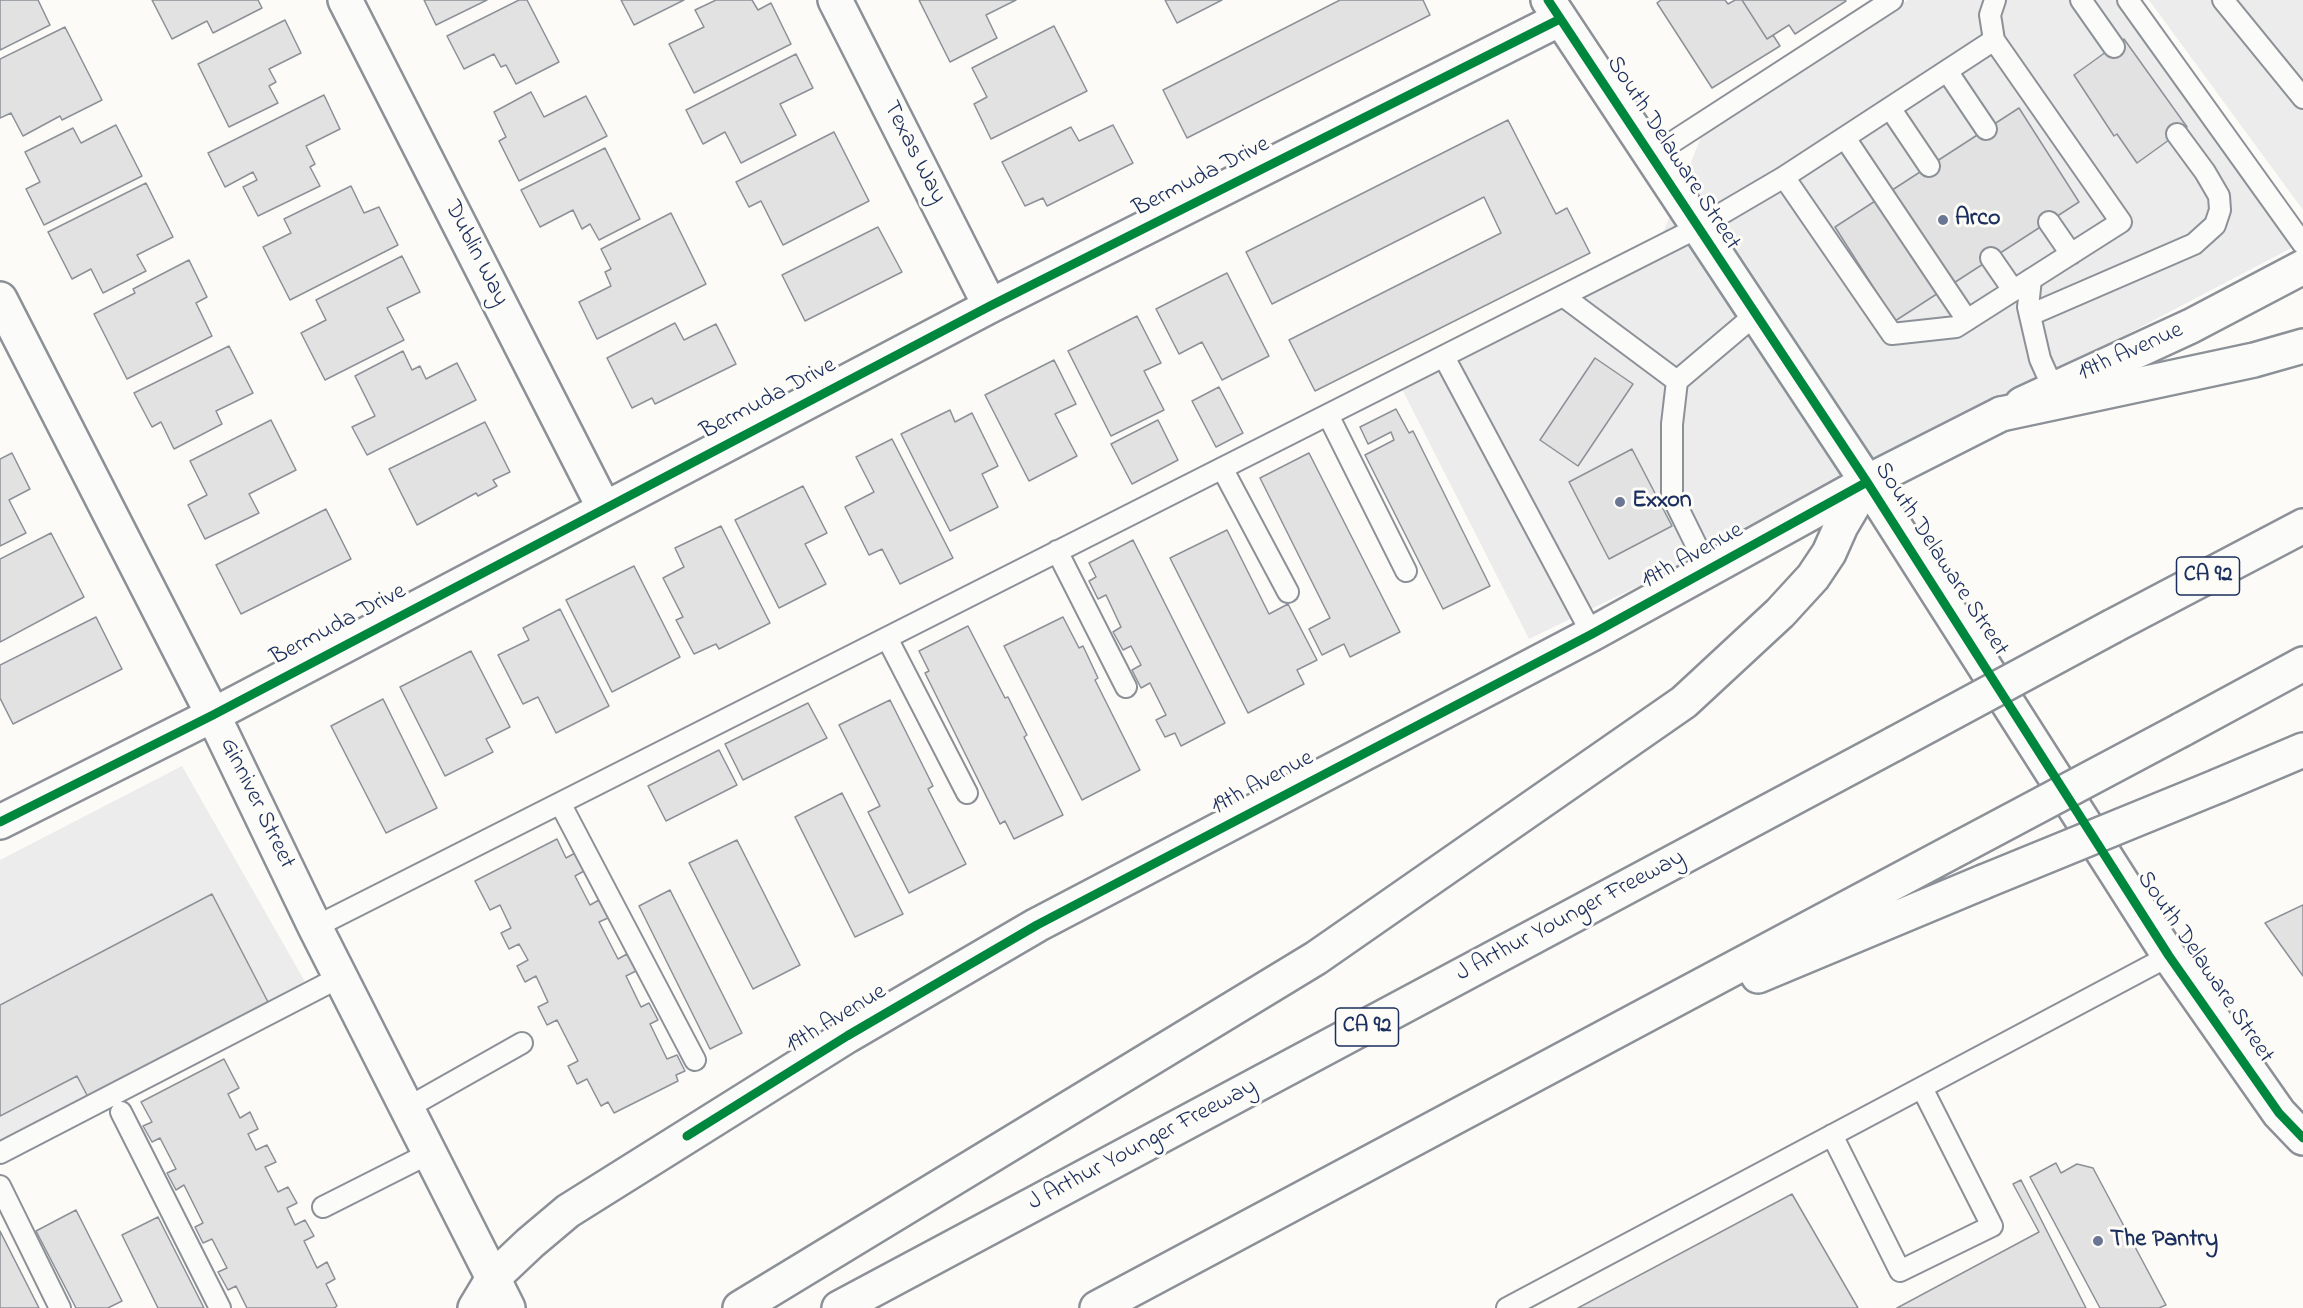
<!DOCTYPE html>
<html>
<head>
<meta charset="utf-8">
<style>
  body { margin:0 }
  canvas { display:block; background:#fcfbf8 }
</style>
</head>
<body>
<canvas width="2303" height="1308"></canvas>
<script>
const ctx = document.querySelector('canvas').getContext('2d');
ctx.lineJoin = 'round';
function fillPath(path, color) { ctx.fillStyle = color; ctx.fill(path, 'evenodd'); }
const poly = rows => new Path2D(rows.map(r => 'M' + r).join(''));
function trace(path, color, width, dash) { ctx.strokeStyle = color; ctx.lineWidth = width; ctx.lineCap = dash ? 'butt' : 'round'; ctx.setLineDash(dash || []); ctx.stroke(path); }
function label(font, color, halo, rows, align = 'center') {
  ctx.font = font + ' "Indie Flower",sans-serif'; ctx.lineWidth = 6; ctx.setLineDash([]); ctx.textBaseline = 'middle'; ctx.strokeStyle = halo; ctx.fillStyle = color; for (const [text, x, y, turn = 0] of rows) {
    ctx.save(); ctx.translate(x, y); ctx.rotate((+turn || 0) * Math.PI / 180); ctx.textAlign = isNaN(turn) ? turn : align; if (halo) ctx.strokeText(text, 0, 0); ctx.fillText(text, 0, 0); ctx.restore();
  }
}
fillPath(poly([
  [1908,0,2122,0,2299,244,1756,529,1529,639,1401,387,1654,256,1701,137],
  [2149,0,2303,0,2303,210],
  [182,766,316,1001,0,1161,0,860]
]), '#ebeceb');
const building = poly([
  [0,0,38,0,50,25,0,50,0,0],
  [152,0,258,0,262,8,213,33,207,21,172,39,152,0],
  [424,0,487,0,436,25,424,0],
  [519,0,527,0,559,62,516,84,506,65,501,67,494,54,464,69,447,36,519,0],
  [621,0,684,0,634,25,621,0],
  [716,0,752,0,758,10,771,3,791,44,694,93,669,44,704,27,695,10,716,0],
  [919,0,1016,0,986,15,997,38,950,62,919,0],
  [1165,0,1222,0,1177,23,1165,0],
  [1340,0,1423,0,1430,15,1187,138,1163,90,1340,0],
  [1661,0,1725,0,1728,4,1735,0,1742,0,1767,39,1773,35,1780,46,1712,88,1657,3,1661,0],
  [1742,0,1845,0,1846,1,1795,34,1789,25,1767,39,1742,0],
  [285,20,301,53,269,69,276,82,269,86,278,103,229,127,198,64,285,20],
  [1054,26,1087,91,991,139,974,104,987,97,972,68,1054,26],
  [65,27,102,100,62,120,60,116,23,136,11,113,0,118,0,59,65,27],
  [2124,39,2187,127,2137,163,2117,134,2114,136,2074,75,2124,39],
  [796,54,813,88,780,104,796,135,741,163,725,132,703,144,686,110,796,54],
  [531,92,544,117,586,96,607,136,519,181,499,141,506,137,494,112,531,92],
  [324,95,340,129,306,146,315,164,310,167,320,186,258,216,243,187,257,180,253,172,225,187,208,153,324,95],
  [2019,108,2079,202,1895,321,1835,227,2019,108],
  [1508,120,1556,214,1567,208,1590,253,1315,391,1289,340,1501,233,1484,197,1272,304,1246,252,1508,120],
  [116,125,142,176,44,225,26,189,40,182,25,152,73,128,81,143,116,125],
  [1113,125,1133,163,1047,206,1043,198,1025,206,1002,162,1071,127,1079,141,1113,125],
  [834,132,869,201,783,245,761,201,749,207,736,182,834,132],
  [605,148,640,219,599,240,590,224,582,229,573,210,540,227,521,190,605,148],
  [146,183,173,237,137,255,146,271,103,293,91,269,72,279,48,232,146,183],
  [351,186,364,213,379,207,398,245,290,300,263,247,291,233,284,219,351,186],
  [671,213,706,284,597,339,579,302,611,286,605,272,611,269,601,249,671,213],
  [878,227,902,272,805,321,782,275,878,227],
  [402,256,420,292,387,308,404,340,325,380,301,333,326,320,316,300,402,256],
  [189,260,207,297,196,303,212,336,127,379,94,314,135,293,133,289,189,260],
  [1227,273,1269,356,1222,380,1202,342,1179,354,1156,309,1227,273],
  [1137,316,1161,363,1144,371,1164,410,1111,436,1068,351,1137,316],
  [675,323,684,340,716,324,736,364,655,404,652,398,632,408,607,358,675,323],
  [229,346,253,393,216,411,222,424,174,449,161,422,152,427,134,393,229,346],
  [403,351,412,370,420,366,426,379,457,363,476,400,367,455,352,427,375,416,355,376,403,351],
  [1595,358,1633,384,1578,466,1540,440,1595,358],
  [1054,360,1076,404,1055,414,1077,456,1029,481,985,395,1054,360],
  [1219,387,1243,433,1216,447,1192,401,1219,387],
  [1396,409,1409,433,1413,431,1490,586,1443,609,1365,455,1394,440,1391,432,1368,444,1360,427,1396,409],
  [950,410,955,422,972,413,998,466,982,474,998,507,950,531,901,434,950,410],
  [271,420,296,470,249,494,259,513,205,539,188,505,207,495,190,461,271,420],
  [1158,420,1178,460,1132,484,1111,444,1158,420],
  [485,422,510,472,493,480,497,486,478,496,476,493,417,525,389,469,485,422],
  [892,439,953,558,900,584,882,549,869,555,845,507,874,492,856,457,892,439],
  [1632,449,1672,526,1609,559,1569,482,1632,449],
  [12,453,30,489,9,500,26,533,0,546,0,459,12,453],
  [1309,453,1400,632,1350,657,1344,644,1322,655,1309,629,1330,618,1260,478,1309,453],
  [803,486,827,533,805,544,826,584,779,608,735,520,803,486],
  [326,509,351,559,241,614,216,565,326,509],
  [721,526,770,623,719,649,716,644,694,654,676,620,683,617,663,578,684,567,675,548,721,526],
  [1227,530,1269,614,1288,604,1317,660,1297,670,1304,684,1248,713,1170,558,1227,530],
  [51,533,84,597,0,642,0,559,51,533],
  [1133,540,1225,723,1181,746,1175,733,1165,737,1156,720,1166,715,1150,683,1141,688,1132,670,1141,665,1131,646,1123,650,1113,632,1121,627,1106,595,1098,599,1089,581,1096,577,1089,563,1133,540],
  [634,566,680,657,612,692,566,600,634,566],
  [560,609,609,706,556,733,538,697,523,704,498,655,529,640,523,628,560,609],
  [96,617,122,669,13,724,0,698,0,665,96,617],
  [1063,617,1079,648,1083,646,1098,678,1095,680,1140,770,1082,800,1004,646,1063,617],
  [968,626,1005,698,1008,697,1027,735,1024,737,1063,815,1014,839,1005,821,1000,824,925,673,929,671,919,651,968,626],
  [471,651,510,727,486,739,493,752,445,776,400,687,471,651],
  [383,699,437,808,386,833,331,726,383,699],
  [890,700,933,786,928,789,966,864,909,893,868,812,880,806,839,725,890,700],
  [808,703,827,738,743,780,725,744,808,703],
  [719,750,737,785,666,821,648,786,719,750],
  [842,793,903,914,855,937,795,817,842,793],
  [557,839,566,858,575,853,584,871,575,876,590,905,599,900,608,918,599,922,618,959,627,954,636,971,626,976,641,1007,649,1003,658,1020,650,1024,667,1059,677,1055,685,1071,676,1075,678,1081,614,1113,608,1102,601,1106,587,1079,577,1084,568,1066,578,1061,557,1020,547,1025,538,1007,548,1002,536,976,525,982,517,966,528,960,519,944,509,949,501,933,511,928,500,905,490,910,475,881,557,839],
  [737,840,800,965,753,989,689,863,737,840],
  [670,890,742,1033,710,1049,639,906,670,890],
  [212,894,268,1002,88,1097,77,1076,0,1116,0,1005,212,894],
  [2303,905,2303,976,2265,923,2303,905],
  [224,1059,239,1088,228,1094,240,1118,250,1112,258,1129,248,1134,256,1150,267,1145,276,1162,265,1167,278,1192,288,1187,297,1203,287,1208,295,1225,305,1220,314,1236,304,1241,317,1268,327,1262,335,1279,326,1284,337,1306,334,1308,247,1308,236,1286,228,1290,218,1272,227,1268,212,1239,203,1243,195,1227,203,1223,184,1185,176,1190,167,1173,176,1169,160,1138,152,1142,143,1126,152,1122,141,1102,224,1059],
  [2056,1163,2061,1173,2077,1164,2093,1168,2166,1305,2159,1308,2100,1308,2030,1177,2056,1163],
  [2021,1180,2086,1308,1897,1308,2039,1232,2013,1184,2021,1180],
  [1792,1194,1858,1308,1578,1308,1792,1194],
  [76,1210,122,1301,108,1308,76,1308,36,1231,76,1210],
  [158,1217,204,1308,158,1308,122,1235,158,1217],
  [0,1231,39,1308,0,1308,0,1231]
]);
fillPath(building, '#e2e2e2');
trace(building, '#8c9097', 1.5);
const service = poly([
  [2081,0,2114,47],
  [2128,0,2303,244],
  [2223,0,2303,98],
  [1994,40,1990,15,1995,0],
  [1947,71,1986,129],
  [1890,108,1929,166],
  [1845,138,1967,320],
  [1651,156,1892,0],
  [2049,222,2071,254],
  [1991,258,2013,290],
  [2031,279,2028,307,2040,359,2057,397],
  [1563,296,1677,381,1755,315],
  [2030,315,2194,244,2215,225,2220,210,2219,196,2205,172,2177,134],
  [1444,357,1592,634],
  [1677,381,1672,424,1672,496,1709,571],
  [1328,415,1406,571],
  [1222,468,1288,592],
  [1057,551,1126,687],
  [887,638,967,793],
  [560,803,695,1060],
  [315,927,1697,228,1784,177,1994,40,2121,222,1956,327,1892,334,1784,177],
  [407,1108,522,1043],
  [121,1112,220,1308],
  [1832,1135,1900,1271,1992,1226,1922,1088],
  [0,1153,340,977],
  [0,1186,60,1308],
  [323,1207,430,1153],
  [1507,1308,2169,956]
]);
const minor = poly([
  [345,0,604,508],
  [835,0,990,306],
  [0,299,213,715,315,927,493,1278],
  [2022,404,2191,326,2303,267],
  [0,822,213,715,990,306,1560,19]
]);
const secondary = poly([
  [1548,0,1867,482,2169,956,2279,1113,2303,1138],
  [493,1278,508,1308],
  [475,1308,493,1278,530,1243,568,1211,847,1036,1037,925,1592,634,1867,482,2001,414]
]);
const motorway = poly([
  [2001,414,2254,360,2303,346],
  [2113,626,2303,526],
  [2181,730,2303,664],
  [2218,786,2303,750],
  [1758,976,1983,882],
  [740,1308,1316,958,1684,702,1780,613,1813,577,1829,553,1841,526,1867,482],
  [839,1308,1894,744],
  [1097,1308,1961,847]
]);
trace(service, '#8c9097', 24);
trace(minor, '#8c9097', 38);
trace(secondary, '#8c9097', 38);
trace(motorway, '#8c9097', 38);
trace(service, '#fbfbf9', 20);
trace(minor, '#fbfbf9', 33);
trace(secondary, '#fbfbf9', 33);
trace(motorway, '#fbfbf9', 33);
const motorwayBridge = poly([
  [1894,744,2113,626],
  [1961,847,2181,730],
  [1983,882,2218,786]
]);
trace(motorwayBridge, '#8c9097', 38, []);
trace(motorwayBridge, '#fbfbf9', 33);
trace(poly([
  [1548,0,1867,482,2169,956,2279,1113,2303,1138],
  [0,822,213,715,990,306,1560,19],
  [687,1136,847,1036,1037,925,1592,634,1867,482]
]), '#00873e', 9);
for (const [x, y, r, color] of [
  [1943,220,6,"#6a7694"],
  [1620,502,6,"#6a7694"],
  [2098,1241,6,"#6a7694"]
]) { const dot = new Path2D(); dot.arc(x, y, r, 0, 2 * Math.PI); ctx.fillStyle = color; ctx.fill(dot); trace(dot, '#fdfcf7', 2); }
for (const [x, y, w] of [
  [2208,576,63],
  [1367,1027,63]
]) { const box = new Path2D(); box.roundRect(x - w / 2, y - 19, w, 38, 4.5); ctx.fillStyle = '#fdfcf7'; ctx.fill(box); trace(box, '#1b2f5e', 1.5); }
label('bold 22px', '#1b2f5e', null, [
  ["CA 92",2208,576],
  ["CA 92",1367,1027]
]);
label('24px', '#1b2f5e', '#fdfcf7', [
  ["Texas Way",913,153,63],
  ["South Delaware Street",1672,154,57],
  ["Bermuda Drive",1202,178,-27],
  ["Dublin Way",475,254,63],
  ["19th Avenue",2131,353,-24],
  ["Bermuda Drive",769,400,-28],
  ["19th Avenue",1693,557,-29],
  ["South Delaware Street",1940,560,57],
  ["Bermuda Drive",339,626,-28],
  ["19th Avenue",1263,784,-28],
  ["Ginniver Street",256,804,64],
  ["J Arthur Younger Freeway",1571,917,-28],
  ["South Delaware Street",2204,968,56],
  ["19th Avenue",837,1020,-31],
  ["J Arthur Younger Freeway",1143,1146,-28]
]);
label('bold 24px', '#1b2f5e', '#fdfcf7', [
  ["Arco",1955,220],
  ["Exxon",1632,502],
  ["The Pantry",2110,1241]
], 'left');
</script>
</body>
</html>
